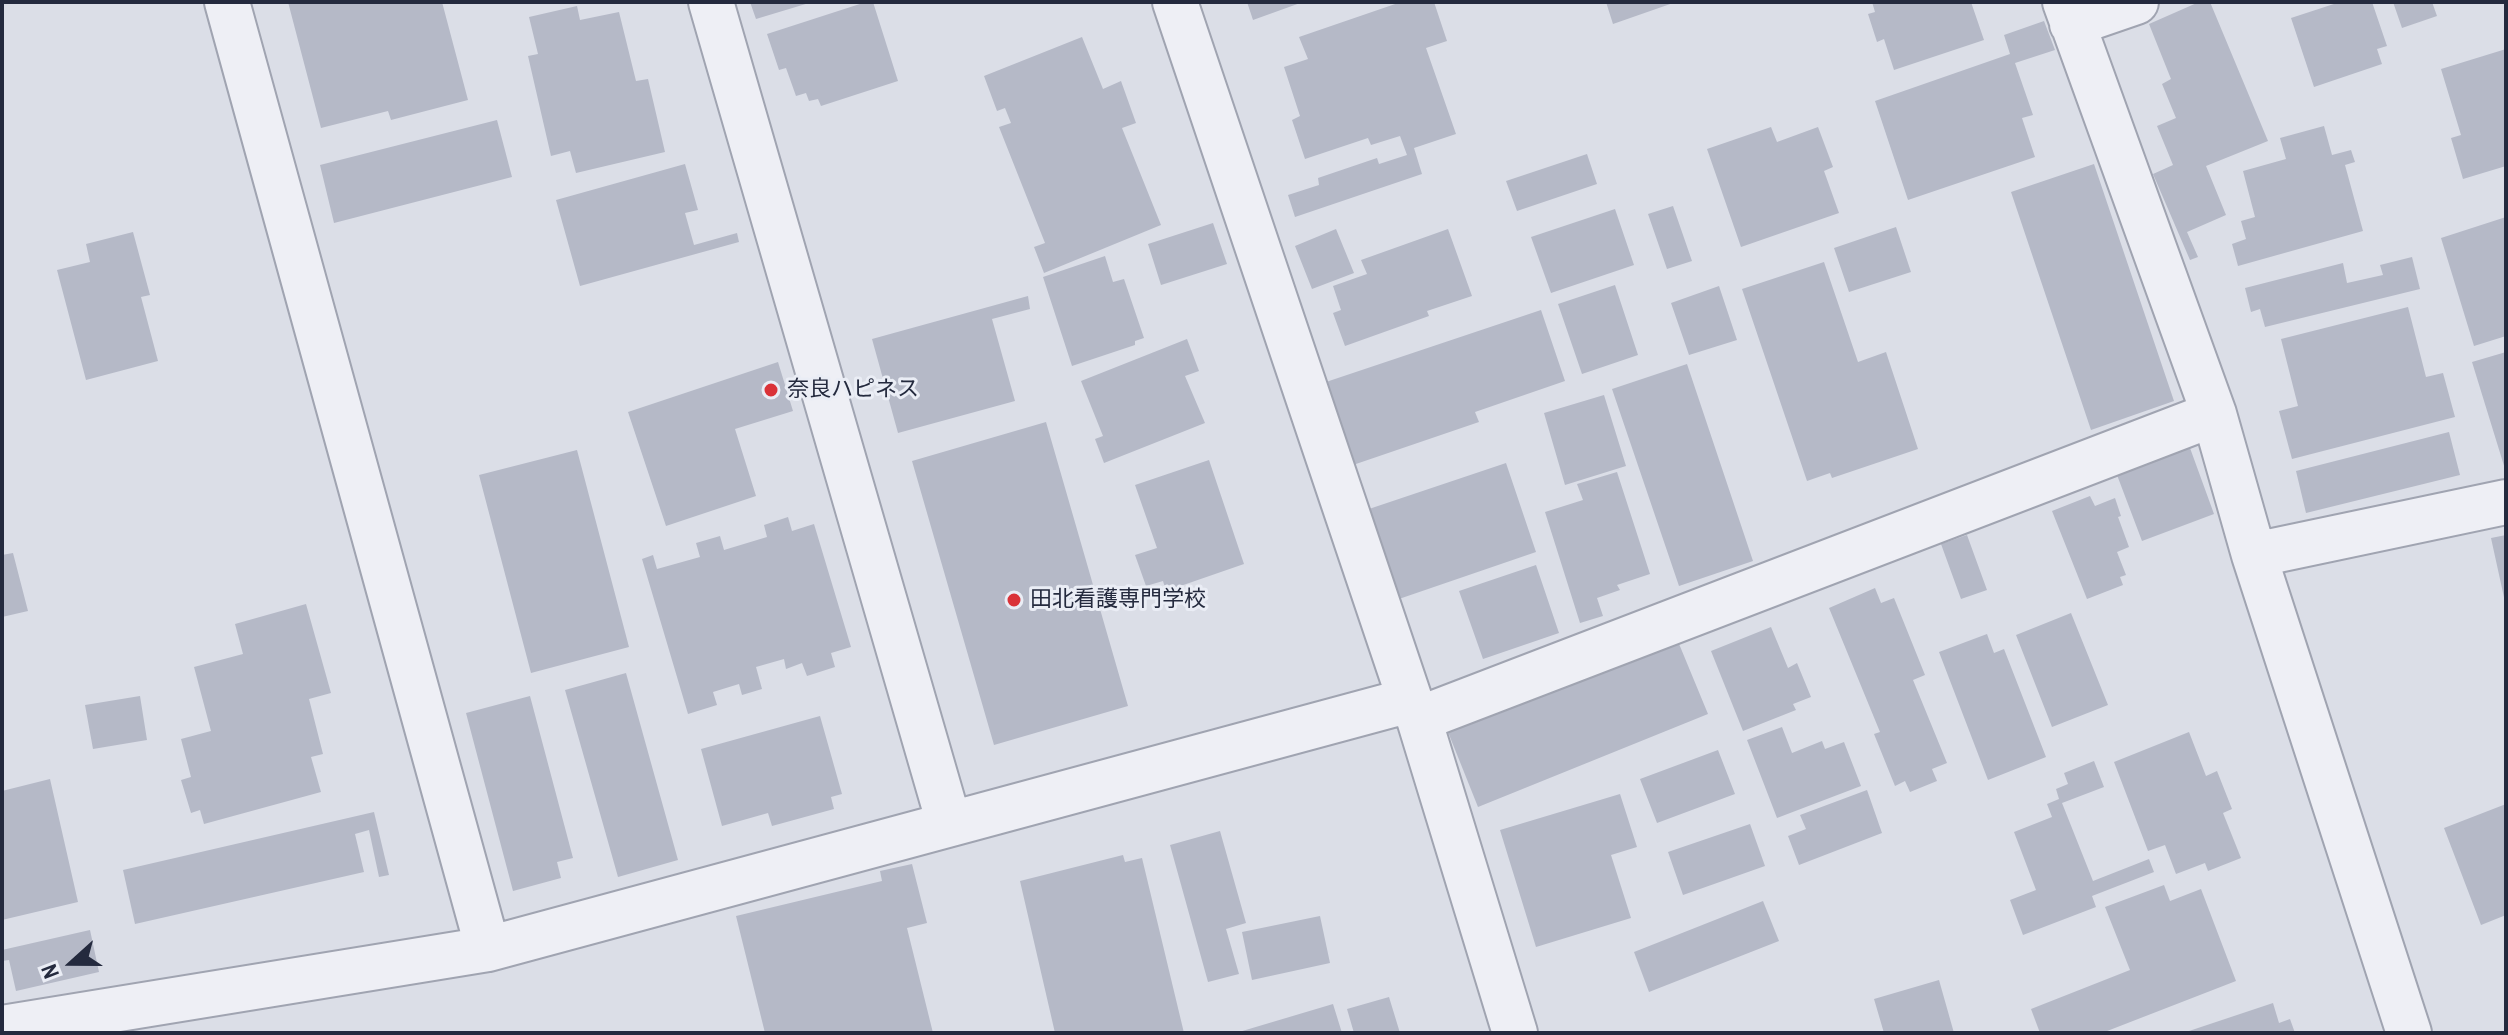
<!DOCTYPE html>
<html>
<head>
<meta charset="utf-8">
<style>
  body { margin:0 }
  #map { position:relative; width:2508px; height:1035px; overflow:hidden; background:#dbdee7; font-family:"Archivo Narrow",sans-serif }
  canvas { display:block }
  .frame { position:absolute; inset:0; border:4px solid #242a3e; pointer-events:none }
  .north { position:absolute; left:32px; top:923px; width:80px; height:80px; -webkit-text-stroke:6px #eaedf5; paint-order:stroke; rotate:249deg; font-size:22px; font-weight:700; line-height:32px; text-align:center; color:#242a3e }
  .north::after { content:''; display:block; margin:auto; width:28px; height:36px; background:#242a3e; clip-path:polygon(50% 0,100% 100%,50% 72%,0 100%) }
</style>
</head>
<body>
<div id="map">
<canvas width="2508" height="1035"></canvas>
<div class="frame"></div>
<div class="north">N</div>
</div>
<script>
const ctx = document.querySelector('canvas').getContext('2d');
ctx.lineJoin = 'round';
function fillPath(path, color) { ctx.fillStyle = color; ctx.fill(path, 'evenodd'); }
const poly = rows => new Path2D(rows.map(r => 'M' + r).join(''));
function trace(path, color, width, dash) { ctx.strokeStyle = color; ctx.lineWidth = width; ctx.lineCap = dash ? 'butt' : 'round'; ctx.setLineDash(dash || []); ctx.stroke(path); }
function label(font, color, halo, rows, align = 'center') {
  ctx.font = font + ' "Archivo Narrow","Noto Sans JP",sans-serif'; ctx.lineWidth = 6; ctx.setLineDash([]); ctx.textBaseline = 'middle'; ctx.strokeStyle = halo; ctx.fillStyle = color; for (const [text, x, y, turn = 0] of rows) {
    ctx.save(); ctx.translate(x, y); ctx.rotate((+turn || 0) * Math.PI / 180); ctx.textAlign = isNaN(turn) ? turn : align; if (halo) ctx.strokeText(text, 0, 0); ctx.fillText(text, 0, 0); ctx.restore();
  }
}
fillPath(poly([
  [288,2,442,2,468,100,391,120,388,111,321,128],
  [750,2,809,2,809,3,756,19],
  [866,2,873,2,898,81,821,106,818,99,809,101,806,93,796,96,786,68,779,70,767,34],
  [1247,2,1303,2,1253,20],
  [1401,2,1434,2,1447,41,1426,48,1456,134,1414,148,1422,174,1295,217,1288,195,1319,185,1318,178,1377,158,1379,164,1407,155,1400,136,1371,145,1368,138,1305,159,1292,120,1300,116,1284,67,1308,59,1299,37],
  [1606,2,1676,2,1613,24],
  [1872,2,1971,2,1984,40,1894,70,1884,39,1877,42,1868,14,1875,12],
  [2199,2,2210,2,2268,141,2206,166,2226,215,2187,232,2198,257,2190,260,2153,174,2173,165,2157,126,2176,118,2162,84,2171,79,2149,24],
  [2340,2,2372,2,2387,46,2377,49,2382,64,2314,87,2291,18],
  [2393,2,2432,2,2437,16,2402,28],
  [577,6,580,20,619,12,636,81,648,79,665,152,576,173,570,151,551,156,528,56,538,54,529,17],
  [2044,21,2055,50,2015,63,2033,115,2022,118,2035,157,1908,200,1875,101,2010,54,2004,35],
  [1082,37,1103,89,1121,81,1136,123,1122,128,1161,225,1044,273,1034,247,1045,243,999,127,1011,123,1005,108,997,111,984,76],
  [2506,49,2506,166,2463,179,2451,138,2461,135,2441,69],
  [497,120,512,177,334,223,320,165],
  [2324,126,2332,155,2351,150,2355,162,2345,165,2363,231,2238,266,2232,244,2246,239,2241,221,2255,217,2243,171,2286,159,2280,138],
  [1771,127,1777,142,1818,127,1833,167,1824,171,1839,213,1741,247,1707,149],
  [1587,154,1597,184,1517,211,1506,181],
  [685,164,698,210,685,213,694,245,737,233,739,242,580,286,556,200],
  [2094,164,2174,401,2091,430,2011,192],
  [1673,206,1692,261,1667,269,1648,214],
  [1615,209,1634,265,1551,293,1531,237],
  [2506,217,2506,336,2474,346,2441,238],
  [1213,223,1227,264,1161,285,1148,244],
  [1896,227,1911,272,1849,292,1834,248],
  [1336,229,1354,273,1312,289,1295,246],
  [1448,229,1472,296,1427,311,1429,316,1345,346,1333,313,1341,310,1333,286,1367,274,1361,260],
  [133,232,150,295,141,297,158,361,86,380,57,270,90,262,86,244],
  [1105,256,1113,282,1124,279,1144,338,1135,341,1135,345,1072,366,1043,277],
  [2412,257,2420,289,2265,327,2260,309,2251,312,2245,288,2343,263,2347,283,2383,275,2380,265],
  [1824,262,1858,362,1886,352,1918,449,1832,478,1830,473,1807,481,1742,289],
  [1615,285,1638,355,1582,374,1558,304],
  [1719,286,1737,340,1689,355,1671,303],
  [1028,296,1030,309,992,319,1015,401,898,433,872,339],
  [2408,307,2426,377,2443,373,2455,417,2292,459,2279,411,2298,406,2281,339],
  [1541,310,1565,381,1475,412,1479,422,1353,465,1326,382],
  [1187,339,1199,371,1185,376,1205,423,1104,463,1095,439,1103,436,1081,381],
  [2506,352,2506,469,2505,469,2472,362],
  [778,362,793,411,735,429,756,496,666,526,628,412],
  [1687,364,1753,561,1679,586,1612,389],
  [1604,395,1626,466,1565,485,1544,413],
  [1046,422,1128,706,994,745,912,461],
  [2449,432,2460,475,2306,513,2296,471],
  [2190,448,2214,514,2142,541,2117,475],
  [577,450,629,647,531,673,479,475],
  [1209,460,1244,564,1166,591,1163,581,1146,586,1135,555,1157,548,1135,485],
  [1506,463,1536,552,1396,600,1366,510],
  [1617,472,1650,574,1617,585,1620,590,1597,598,1603,616,1580,623,1545,512,1583,500,1577,484],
  [2090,496,2095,506,2115,498,2121,516,2118,517,2129,547,2117,552,2126,575,2120,577,2123,585,2087,599,2052,511],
  [788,517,792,531,814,524,851,647,831,653,835,667,807,676,802,663,786,669,784,659,756,667,762,689,742,695,739,684,713,692,717,705,688,714,642,559,653,555,657,569,700,557,696,543,720,536,724,550,767,537,764,525],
  [1967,535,1987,590,1961,599,1941,544],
  [2506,535,2506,602,2505,602,2491,538],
  [13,553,28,611,2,617,2,555],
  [1536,565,1559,633,1483,659,1459,591],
  [1875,588,1881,603,1894,598,1925,675,1913,680,1947,763,1932,769,1937,781,1910,792,1905,781,1895,786,1874,734,1880,732,1829,608],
  [306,604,331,693,309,699,323,754,311,757,321,792,204,824,200,810,191,813,181,780,191,777,181,739,211,731,194,667,243,654,235,624],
  [2071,613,2108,705,2052,727,2016,635],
  [1771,627,1788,668,1797,663,1811,697,1793,704,1796,710,1743,731,1711,651],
  [1987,634,1994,653,2004,649,2046,757,1988,780,1939,652],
  [1677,639,1708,714,1478,807,1446,727],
  [626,673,678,860,618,877,565,690],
  [140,696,147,740,93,749,85,705],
  [530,696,573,858,557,862,561,878,513,891,466,713],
  [820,716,842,794,831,797,834,809,772,826,768,813,722,826,701,749],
  [1782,727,1792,753,1822,741,1825,749,1844,742,1861,786,1777,818,1747,740],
  [2189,732,2206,776,2217,771,2232,809,2223,813,2241,858,2208,871,2205,863,2176,874,2165,845,2148,851,2114,762],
  [1718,750,1735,794,1657,823,1640,779],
  [2094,761,2104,787,2062,803,2093,881,2149,859,2154,872,2092,896,2096,907,2023,935,2010,900,2036,890,2014,832,2052,817,2047,804,2059,799,2056,789,2068,784,2064,773],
  [50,779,78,902,2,920,2,791],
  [1867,790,1882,833,1799,865,1788,836,1806,829,1800,815],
  [1620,794,1637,847,1611,855,1631,918,1536,947,1500,830],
  [2506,804,2506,915,2481,925,2444,828],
  [374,812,389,875,379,877,369,830,355,834,364,872,135,924,123,870],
  [1750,824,1765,866,1683,895,1668,852],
  [1220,831,1246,923,1226,929,1239,974,1208,982,1170,845],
  [1123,855,1125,862,1142,858,1184,1033,1055,1033,1020,881],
  [912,864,927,923,907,928,933,1033,765,1033,736,916,882,881,880,871],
  [2164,885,2170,901,2201,889,2236,981,2102,1033,2040,1033,2031,1009,2130,970,2105,907],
  [1763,901,1779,941,1649,992,1634,952],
  [1320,916,1330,963,1252,980,1242,932],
  [90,930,99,972,16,991,9,960,2,961,2,950],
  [1939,980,1954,1033,1884,1033,1874,999],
  [1389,997,1400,1033,1354,1033,1347,1009],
  [2273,1003,2279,1023,2290,1019,2295,1033,2183,1033],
  [1333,1004,1342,1033,1239,1033,1239,1032]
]), '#b5b9c7');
const minor = poly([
  [227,2,488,949],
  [711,2,949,823],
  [1175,2,1410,700,1419,719,1515,1033],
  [2065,2,2214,414,2254,555,2409,1033],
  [2072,24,2136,2],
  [2254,555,2506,502],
  [1419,719,2214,414],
  [2,1028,488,949,1410,700]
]);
trace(minor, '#a0a4b1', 48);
trace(minor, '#eeeff5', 44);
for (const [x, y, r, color] of [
  [771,390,8,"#da3238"],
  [1014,600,8,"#da3238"]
]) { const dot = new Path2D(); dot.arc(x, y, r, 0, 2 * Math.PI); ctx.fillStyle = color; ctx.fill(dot); trace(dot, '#eaedf5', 3); }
label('22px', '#242a3e', '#eaedf5', [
  ["奈良ハピネス",787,390],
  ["田北看護専門学校",1030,600]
], 'left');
</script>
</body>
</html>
